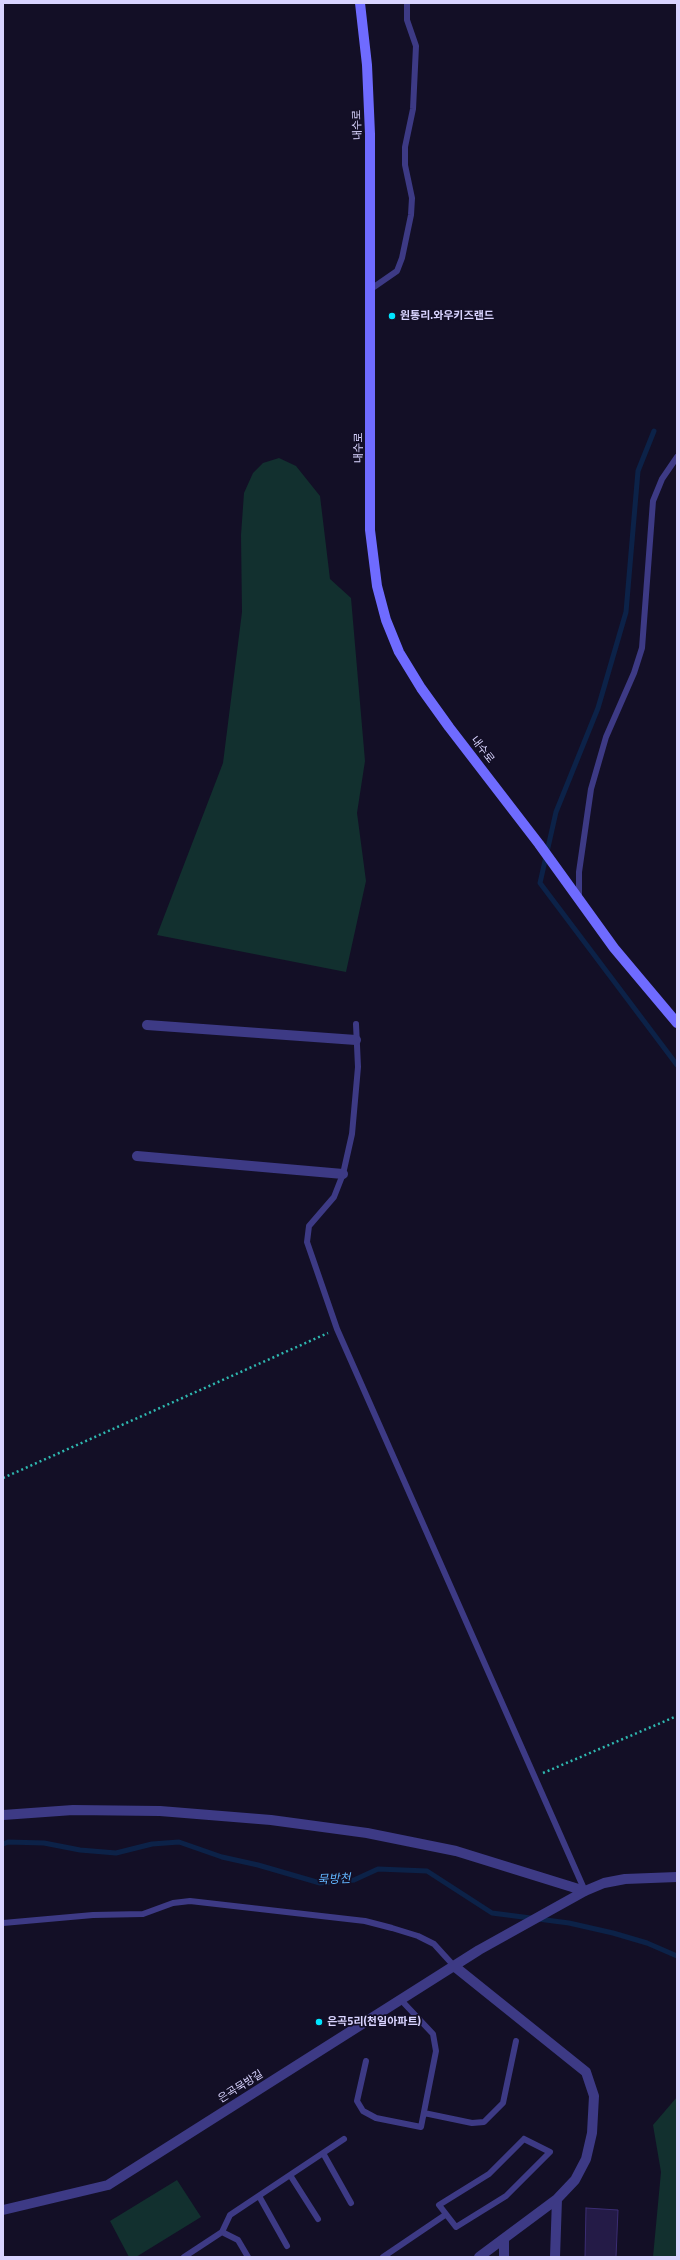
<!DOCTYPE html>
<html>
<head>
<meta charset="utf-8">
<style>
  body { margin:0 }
  #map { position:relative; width:680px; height:2260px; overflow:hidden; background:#130f26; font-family:"Titillium Web",sans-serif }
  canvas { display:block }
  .frame { position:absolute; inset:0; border:4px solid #d9d4ff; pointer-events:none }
</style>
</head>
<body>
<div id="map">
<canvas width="680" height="2260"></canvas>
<div class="frame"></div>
</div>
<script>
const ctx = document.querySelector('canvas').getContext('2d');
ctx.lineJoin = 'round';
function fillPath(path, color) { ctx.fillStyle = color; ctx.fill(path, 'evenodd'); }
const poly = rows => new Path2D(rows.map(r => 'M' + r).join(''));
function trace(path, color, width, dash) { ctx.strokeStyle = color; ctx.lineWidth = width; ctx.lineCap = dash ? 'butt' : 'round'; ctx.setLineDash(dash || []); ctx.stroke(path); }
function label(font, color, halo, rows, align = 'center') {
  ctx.font = font + ' "Titillium Web","Noto Sans KR",sans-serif'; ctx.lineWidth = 3.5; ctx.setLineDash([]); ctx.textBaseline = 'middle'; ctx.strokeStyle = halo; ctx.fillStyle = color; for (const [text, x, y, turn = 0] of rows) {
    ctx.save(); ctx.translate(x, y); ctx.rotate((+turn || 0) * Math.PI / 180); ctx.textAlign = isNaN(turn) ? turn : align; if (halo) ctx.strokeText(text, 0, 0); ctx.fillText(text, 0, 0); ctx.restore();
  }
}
fillPath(poly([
  [279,458,296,466,320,496,330,579,351,598,365,761,357,813,366,881,346,972,157,935,223,763,242,612,241,535,244,493,253,473,263,463],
  [677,2097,677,2257,653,2257,661,2172,653,2125],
  [177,2180,201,2217,136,2257,129,2257,110,2221]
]), '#12302f');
trace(poly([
  [654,431,638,471,626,612,598,708,556,812,540,883,677,1065],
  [3,1844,8,1842,44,1843,80,1850,116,1853,152,1844,179,1842,222,1857,258,1865,320,1883,354,1880,378,1869,427,1871,492,1913,569,1923,613,1933,647,1943,677,1956]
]), '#0c2248', 5);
const building = poly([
  [586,2208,618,2210,616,2257,585,2257,586,2208]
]);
fillPath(building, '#241b47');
trace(building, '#3b2d73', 1);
trace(poly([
  [3,1478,328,1333],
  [543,1773,677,1716]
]), '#2fb8b0', 2.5, [2, 3]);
trace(poly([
  [371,289,397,271,402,258,411,215,412,198,405,165,405,147,413,109,416,46,407,20,407,3],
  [579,898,579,872,591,789,606,737,634,673,642,648,653,501,662,479,677,457],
  [356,1024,358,1067,352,1134,343,1174,334,1197,309,1226,307,1242,337,1329,585,1891],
  [3,1923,93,1915,143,1914,173,1903,190,1901,365,1921,392,1928,418,1936,434,1944,454,1966],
  [366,2061,357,2101,363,2111,376,2118,421,2127,436,2051,433,2034,401,2000],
  [424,2113,472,2123,484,2122,503,2103,516,2041],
  [524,2139,550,2152,506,2196,456,2227,439,2205,489,2174,524,2139],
  [323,2153,351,2203],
  [290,2175,318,2219],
  [259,2196,287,2246],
  [222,2232,230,2215,344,2139],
  [184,2257,222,2232,238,2240,248,2257],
  [383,2257,445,2215]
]), '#3d3a85', 6);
trace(poly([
  [147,1025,356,1040],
  [137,1156,343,1174],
  [3,1815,73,1810,160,1811,271,1820,367,1833,456,1851,585,1891],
  [454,1966,586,2072,594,2096,592,2133,586,2159,575,2180,557,2199,479,2257],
  [3,2210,108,2185,479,1950,585,1891,604,1883,625,1879,677,1877],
  [504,2257,504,2239],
  [555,2257,557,2199]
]), '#3d3a85', 10);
trace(poly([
  [360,3,367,65,370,134,370,530,377,586,386,620,399,652,421,688,449,727,539,844,614,948,677,1023]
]), '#6f6bff', 10);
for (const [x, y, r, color] of [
  [392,316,4,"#00e5ff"],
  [319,2022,4,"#00e5ff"]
]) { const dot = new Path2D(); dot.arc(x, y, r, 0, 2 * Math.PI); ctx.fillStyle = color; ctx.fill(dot); trace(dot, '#130f26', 1.5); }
label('11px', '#d9d4ff', '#130f26', [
  ["내수로",358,125,-92],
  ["내수로",359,448,-90],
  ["내수로",482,750,52],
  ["은곡묵방길",241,2087,-32]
]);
label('bold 11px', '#d9d4ff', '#130f26', [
  ["원통리.와우키즈랜드",400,316],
  ["은곡5리(천일아파트)",327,2022]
], 'left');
label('italic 12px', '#62b6ff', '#130f26', [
  ["묵방천",334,1880,-3]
]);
</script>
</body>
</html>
